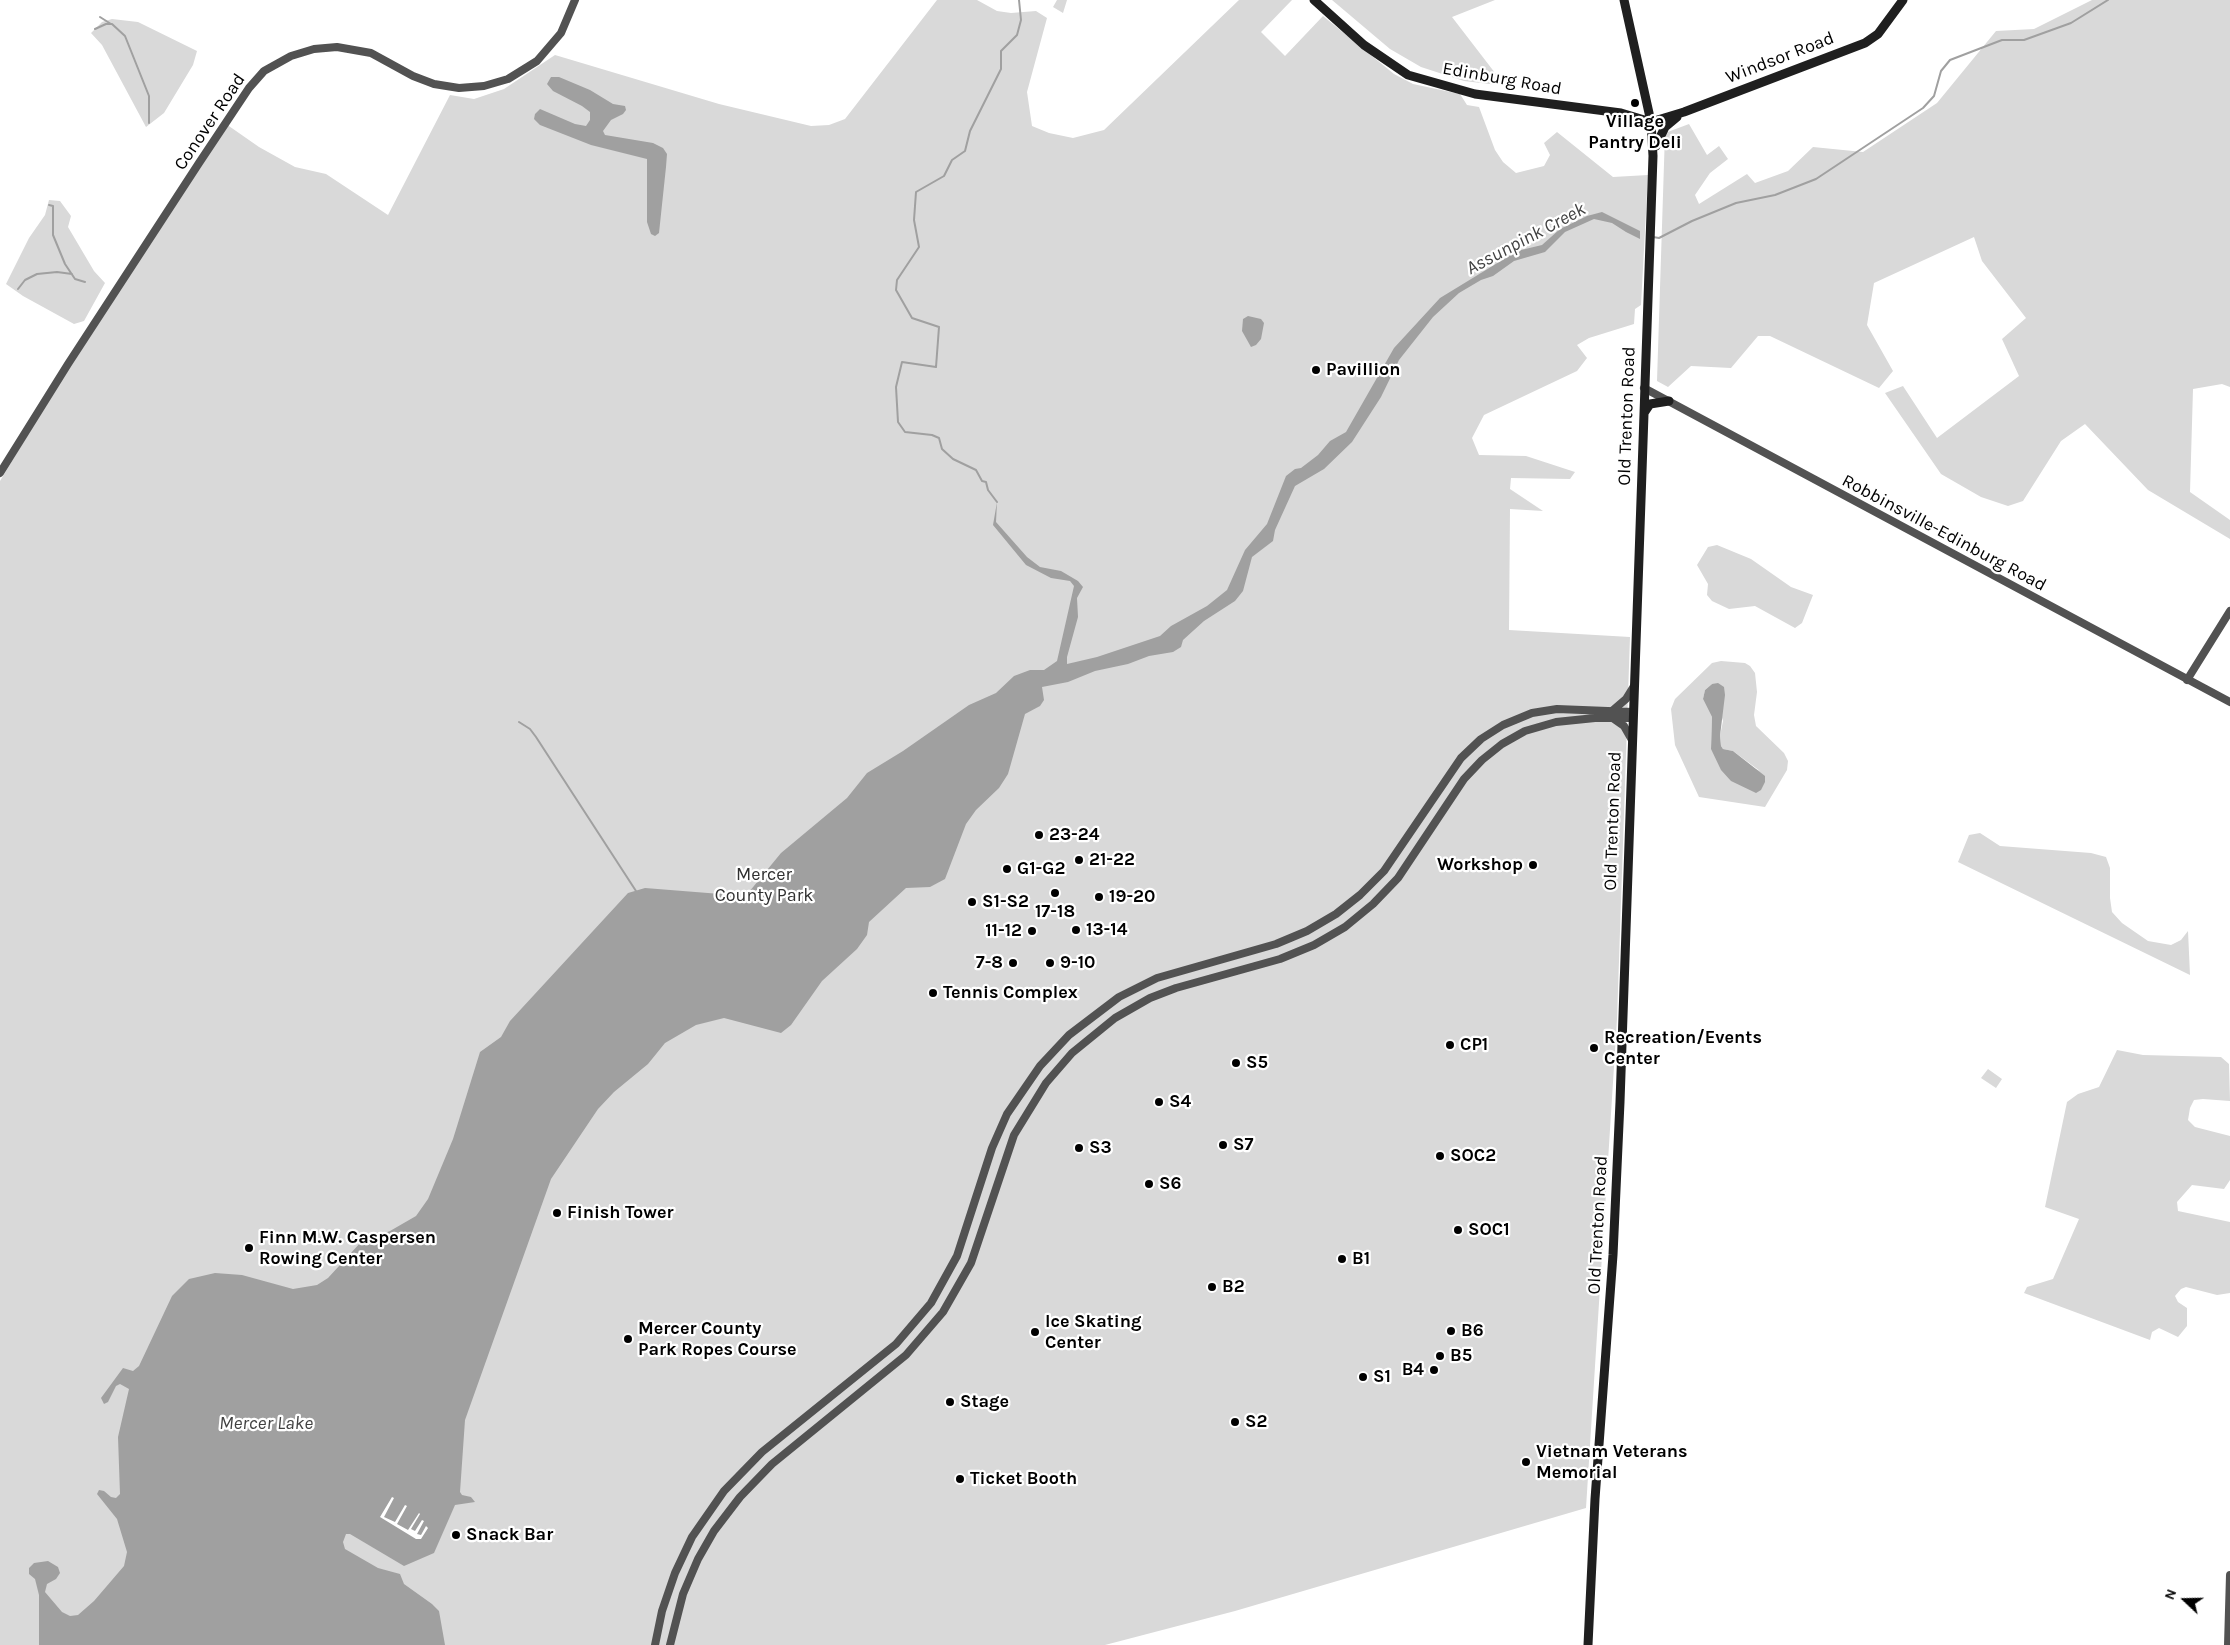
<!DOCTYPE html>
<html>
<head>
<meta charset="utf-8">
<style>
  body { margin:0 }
  #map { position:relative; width:2230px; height:1645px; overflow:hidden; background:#fff; font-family:Karla,sans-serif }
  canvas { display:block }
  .north { position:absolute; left:2160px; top:1575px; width:50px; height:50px; -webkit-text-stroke:4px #fff; paint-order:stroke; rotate:291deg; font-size:14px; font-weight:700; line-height:20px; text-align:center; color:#000 }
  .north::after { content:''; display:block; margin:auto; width:18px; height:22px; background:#000; clip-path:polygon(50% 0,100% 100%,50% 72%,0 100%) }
</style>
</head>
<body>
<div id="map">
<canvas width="2230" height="1645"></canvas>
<div class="north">N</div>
</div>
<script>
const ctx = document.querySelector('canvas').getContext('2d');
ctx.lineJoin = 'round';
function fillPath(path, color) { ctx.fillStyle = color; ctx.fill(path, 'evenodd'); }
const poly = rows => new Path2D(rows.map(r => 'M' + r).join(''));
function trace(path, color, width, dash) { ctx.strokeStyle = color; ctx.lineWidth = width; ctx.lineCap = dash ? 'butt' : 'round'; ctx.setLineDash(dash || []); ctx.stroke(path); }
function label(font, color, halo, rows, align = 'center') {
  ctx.font = font + ' Karla,sans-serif'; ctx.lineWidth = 4.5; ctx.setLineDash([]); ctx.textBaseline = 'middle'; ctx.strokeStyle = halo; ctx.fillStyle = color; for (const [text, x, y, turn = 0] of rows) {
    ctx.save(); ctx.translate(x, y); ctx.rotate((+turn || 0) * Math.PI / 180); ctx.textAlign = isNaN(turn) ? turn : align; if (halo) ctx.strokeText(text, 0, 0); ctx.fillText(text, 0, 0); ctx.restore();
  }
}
fillPath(poly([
  [937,0,977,0,997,11,1011,13,1036,11,1047,18,1027,92,1032,126,1049,133,1073,138,1104,130,1239,0,1292,0,1261,32,1285,56,1323,16,1394,74,1413,84,1460,94,1467,105,1479,107,1495,150,1503,162,1516,173,1544,166,1550,155,1544,143,1557,132,1613,177,1648,175,1641,305,1635,309,1634,324,1589,338,1577,345,1587,358,1577,371,1484,415,1472,438,1479,455,1526,456,1575,472,1570,479,1511,478,1510,489,1543,511,1510,509,1509,630,1630,637,1617,1019,1586,1508,1235,1611,1105,1645,0,1645,0,481,89,333,226,124,259,147,295,167,326,174,388,215,450,95,474,99,504,89,555,55,719,104,811,126,829,125,845,119],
  [1057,0,1067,0,1063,13,1053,7],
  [1332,0,1495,0,1452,17,1502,82,1498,85,1464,81,1421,67,1390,49],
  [2092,0,2230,0,2230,387,2222,384,2193,389,2190,492,2230,520,2230,539,2148,490,2085,424,2061,441,2023,501,2008,506,1981,497,1941,474,1885,393,1903,386,1937,438,2019,376,2002,339,2026,318,1982,261,1974,237,1874,283,1867,325,1893,371,1879,388,1770,336,1758,336,1731,368,1691,366,1668,387,1657,381,1665,133,1689,124,1707,155,1719,146,1728,159,1710,173,1695,195,1699,204,1747,174,1755,183,1788,171,1813,147,1863,152,1937,103,1996,31,2034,29],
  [112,19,138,22,197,51,193,65,164,113,146,127,102,45,91,33,102,22],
  [49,200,60,201,71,216,68,227,94,271,105,283,84,321,74,324,23,296,6,284,29,238,45,215],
  [1717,545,1751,559,1791,587,1813,595,1802,623,1795,628,1755,606,1729,609,1712,601,1707,595,1708,584,1697,565,1708,547],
  [1721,661,1745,663,1750,666,1755,673,1757,692,1754,715,1756,726,1784,753,1788,761,1787,770,1765,807,1699,797,1675,745,1671,709,1675,699,1712,663],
  [1712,684,1723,721,1720,736,1721,746,1723,749,1733,751,1760,771,1711,749,1712,717,1703,699,1705,690],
  [1980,833,2000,846,2091,853,2106,857,2110,868,2110,898,2112,912,2122,923,2148,941,2171,945,2181,940,2188,931,2190,975,1958,862,1969,835],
  [2117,1050,2143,1055,2221,1057,2229,1064,2230,1101,2203,1099,2194,1100,2190,1108,2188,1120,2195,1127,2230,1136,2230,1180,2224,1189,2192,1185,2177,1202,2178,1211,2230,1222,2230,1293,2217,1295,2186,1287,2181,1289,2175,1296,2178,1302,2187,1308,2187,1326,2178,1337,2159,1328,2152,1332,2150,1340,2024,1293,2027,1287,2053,1279,2079,1219,2045,1207,2067,1102,2078,1094,2099,1087],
  [1988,1069,2002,1079,1996,1088,1981,1078]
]), '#d9d9d9');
fillPath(poly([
  [551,77,559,77,590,90,613,104,625,106,626,110,623,114,611,120,603,131,605,135,653,143,663,148,667,154,666,167,659,233,655,236,651,234,647,222,647,159,591,145,540,125,534,119,535,114,540,109,575,124,586,126,590,120,590,112,582,106,553,91,547,84],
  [1602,212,1640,231,1640,239,1626,232,1612,223,1594,219,1565,232,1545,252,1514,261,1493,276,1481,280,1459,293,1433,317,1399,360,1381,397,1352,442,1324,469,1295,486,1275,530,1273,541,1252,557,1243,591,1235,601,1204,621,1183,640,1181,647,1173,652,1149,656,1128,664,1095,671,1068,682,1042,687,1044,700,1040,706,1025,714,1008,774,999,788,976,810,966,824,945,879,930,887,906,888,869,922,867,935,857,949,822,981,791,1025,781,1033,724,1018,696,1025,665,1043,648,1064,614,1092,598,1109,551,1179,465,1420,460,1492,462,1495,471,1497,475,1502,455,1505,434,1553,404,1566,350,1534,346,1534,343,1542,345,1549,378,1568,400,1574,404,1584,432,1604,439,1611,445,1645,39,1645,39,1595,35,1579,29,1574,29,1568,34,1563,48,1561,58,1567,60,1573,56,1579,47,1584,45,1592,62,1612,70,1616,78,1615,94,1601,124,1566,127,1552,117,1519,97,1494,99,1490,104,1491,111,1497,116,1498,120,1494,118,1437,129,1389,120,1384,116,1386,108,1402,104,1404,101,1398,123,1368,133,1371,139,1366,172,1296,189,1279,215,1273,242,1275,293,1289,317,1285,328,1278,361,1242,390,1231,416,1216,428,1199,453,1139,480,1052,501,1037,510,1021,628,893,645,888,733,895,749,892,781,853,847,798,867,773,903,751,969,705,996,693,1014,676,1030,670,1044,670,1057,661,1074,586,1070,581,1051,578,1026,565,993,525,997,502,996,522,1027,557,1040,567,1061,571,1078,581,1083,587,1077,598,1078,617,1067,657,1067,664,1097,657,1160,636,1171,626,1207,606,1227,590,1245,550,1267,524,1286,476,1295,469,1301,468,1318,455,1330,441,1346,432,1394,348,1440,298,1517,251,1542,245,1560,229,1587,216],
  [1248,316,1261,319,1264,323,1261,339,1256,345,1251,347,1242,331,1243,319],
  [1718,683,1724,687,1725,695,1720,736,1721,746,1723,749,1733,751,1765,776,1765,782,1761,790,1756,793,1731,781,1721,770,1711,749,1712,717,1703,699,1705,690,1712,684]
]), '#a0a0a0');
fillPath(poly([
  [392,1497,394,1498,384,1517,395,1522,405,1505,407,1506,397,1524,408,1530,419,1513,420,1514,411,1529,415,1531,422,1520,424,1521,417,1534,421,1535,426,1526,428,1528,421,1539,416,1539,380,1517]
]), '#fff');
trace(poly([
  [100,17,111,24],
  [95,29,106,24,112,24,125,36,149,96,149,123],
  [49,205,53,206,53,235,65,264,75,279,85,282],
  [1653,237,1659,238,1692,221,1736,203,1775,195,1816,179,1923,108,1934,96,1941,71,1950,60,2002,40,2024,40,2071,23,2108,0],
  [18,289,25,280,37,274,57,272,72,274],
  [997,502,988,490,986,482,982,481,976,470,953,459,942,449,939,438,932,435,905,432,898,422,896,387,902,362,936,367,939,327,912,318,896,290,897,280,919,247,914,220,916,192,944,176,952,160,965,151,970,131,1001,69,1001,51,1017,35,1021,20,1019,0],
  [519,722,530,729,536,737,636,891]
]), '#a0a0a0', 2);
trace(poly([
  [1644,388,2230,702],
  [0,473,68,364,199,163,249,88,264,71,291,56,314,49,337,47,371,53,413,76,434,84,459,88,484,86,508,79,537,61,561,33,575,0],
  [2187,680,2230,611],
  [1612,711,1626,699,1634,686],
  [1614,719,1624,726,1632,740],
  [655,1645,662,1611,675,1573,692,1537,724,1491,762,1452,896,1344,931,1303,957,1256,992,1148,1007,1114,1040,1066,1069,1035,1119,997,1157,978,1276,944,1307,931,1336,914,1360,895,1384,871,1461,758,1481,739,1503,725,1532,713,1557,709,1633,712],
  [670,1645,683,1594,698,1559,714,1531,740,1497,772,1464,906,1355,943,1312,971,1263,1014,1135,1046,1083,1072,1053,1115,1018,1150,998,1176,988,1280,959,1314,945,1345,927,1373,904,1398,878,1464,779,1482,760,1502,744,1525,731,1556,722,1595,718,1633,718],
  [2228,1645,2230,1575]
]), '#525252', 8);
trace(poly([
  [1314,0,1364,45,1408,75,1475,94,1621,113,1651,122,1684,112,1865,43,1878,34,1903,0],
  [1656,146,1665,127,1677,117],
  [1644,413,1650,404,1669,401],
  [1588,1645,1595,1499,1613,1255,1620,1102,1653,156,1651,122,1624,0]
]), '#1f1f1f', 9);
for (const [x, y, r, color] of [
  [1635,103,5,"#000"],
  [1316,370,5,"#000"],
  [1039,835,5,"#000"],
  [1079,860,5,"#000"],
  [1533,865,5,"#000"],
  [1007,869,5,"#000"],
  [1055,893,5,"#000"],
  [1099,897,5,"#000"],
  [972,902,5,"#000"],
  [1076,930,5,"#000"],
  [1032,931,5,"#000"],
  [1013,963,5,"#000"],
  [1050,963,5,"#000"],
  [933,993,5,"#000"],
  [1450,1045,5,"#000"],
  [1594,1048,5,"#000"],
  [1236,1063,5,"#000"],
  [1159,1102,5,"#000"],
  [1223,1145,5,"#000"],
  [1079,1148,5,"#000"],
  [1440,1156,5,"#000"],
  [1149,1184,5,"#000"],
  [557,1213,5,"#000"],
  [1458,1230,5,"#000"],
  [249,1248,5,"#000"],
  [1342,1259,5,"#000"],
  [1212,1287,5,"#000"],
  [1451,1331,5,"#000"],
  [1035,1332,5,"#000"],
  [628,1339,5,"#000"],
  [1440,1356,5,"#000"],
  [1434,1370,5,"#000"],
  [1363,1377,5,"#000"],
  [950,1402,5,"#000"],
  [1235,1422,5,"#000"],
  [1526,1462,5,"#000"],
  [960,1479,5,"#000"],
  [456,1535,5,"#000"]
]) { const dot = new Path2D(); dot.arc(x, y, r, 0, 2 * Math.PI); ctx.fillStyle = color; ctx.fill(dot); trace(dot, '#fff', 2); }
label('18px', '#000', '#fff', [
  ["Windsor Road",1780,58,-21],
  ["Edinburg Road",1502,79,10],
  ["Conover Road",210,122,-56],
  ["Old Trenton Road",1627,416,-88],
  ["Robbinsville-Edinburg Road",1944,533,28],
  ["Old Trenton Road",1613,821,-88],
  ["Old Trenton Road",1598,1225,-87]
]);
label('bold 18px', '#000', '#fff', [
  ["Village",1635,122,"center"],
  ["Pantry Deli",1635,143,"center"],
  ["Pavillion",1326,370],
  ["23-24",1049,835],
  ["21-22",1089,860],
  ["Workshop",1523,865,"right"],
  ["G1-G2",1017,869],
  ["19-20",1109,897],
  ["S1-S2",982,902],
  ["17-18",1055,912,"center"],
  ["13-14",1086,930],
  ["11-12",1022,931,"right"],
  ["7-8",1003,963,"right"],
  ["9-10",1060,963],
  ["Tennis Complex",943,993],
  ["Recreation/Events",1604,1038],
  ["Center",1604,1059],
  ["CP1",1460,1045],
  ["S5",1246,1063],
  ["S4",1169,1102],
  ["S7",1233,1145],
  ["S3",1089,1148],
  ["SOC2",1450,1156],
  ["S6",1159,1184],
  ["Finish Tower",567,1213],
  ["SOC1",1468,1230],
  ["Finn M.W. Caspersen",259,1238],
  ["Rowing Center",259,1259],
  ["B1",1352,1259],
  ["B2",1222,1287],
  ["Ice Skating",1045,1322],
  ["Center",1045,1343],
  ["Mercer County",638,1329],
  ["Park Ropes Course",638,1350],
  ["B6",1461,1331],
  ["B5",1450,1356],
  ["B4",1424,1370,"right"],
  ["S1",1373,1377],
  ["Stage",960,1402],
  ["S2",1245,1422],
  ["Vietnam Veterans",1536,1452],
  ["Memorial",1536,1473],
  ["Ticket Booth",970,1479],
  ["Snack Bar",466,1535]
], 'left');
label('18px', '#303030', '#fff', [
  ["Mercer",764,875],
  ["County Park",764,896]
]);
label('italic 19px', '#414141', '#fff', [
  ["Assunpink Creek",1526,239,-28],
  ["Mercer Lake",266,1424]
]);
</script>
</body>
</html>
